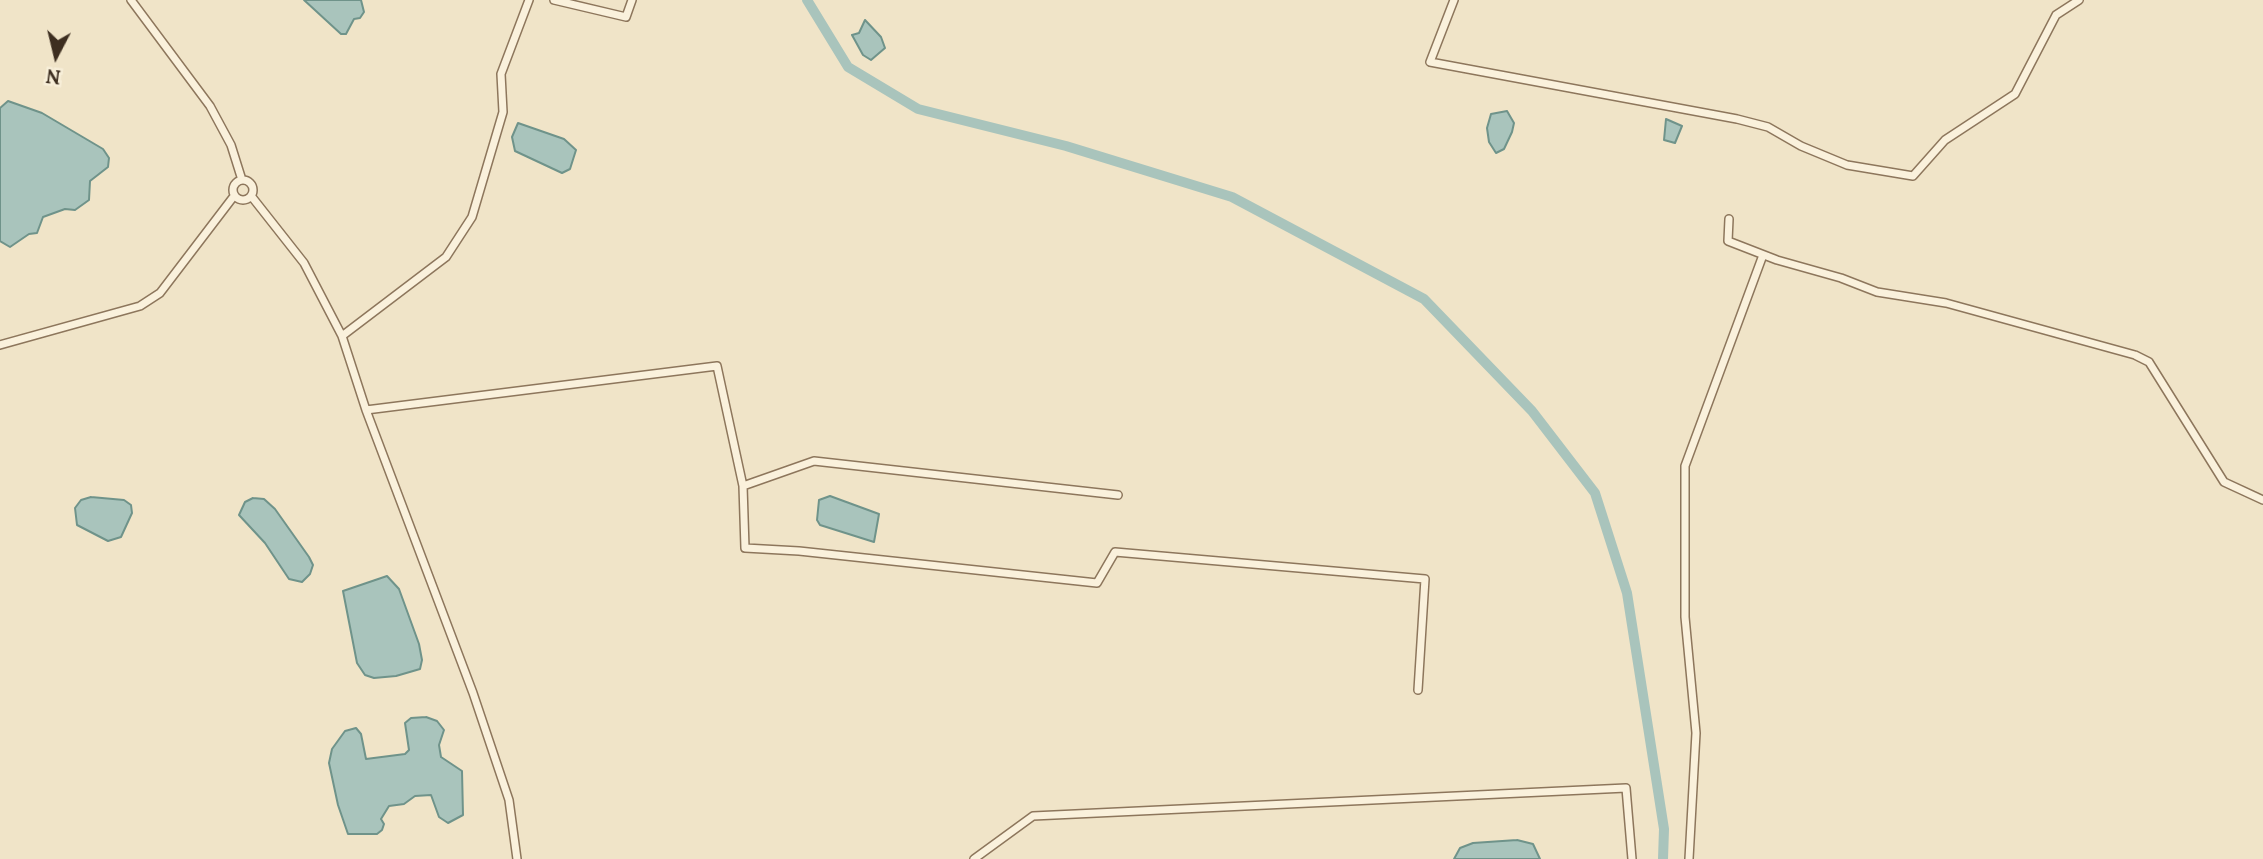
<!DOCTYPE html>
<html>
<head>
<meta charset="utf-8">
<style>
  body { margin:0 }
  #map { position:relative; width:2263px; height:859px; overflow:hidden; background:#f0e4c8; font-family:Lora,serif }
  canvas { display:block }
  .north { position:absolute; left:21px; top:21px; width:70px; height:70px; -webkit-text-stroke:5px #f7eed8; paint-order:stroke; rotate:187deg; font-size:19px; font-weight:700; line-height:28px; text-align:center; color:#3d2e20 }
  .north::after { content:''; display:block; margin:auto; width:24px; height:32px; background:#3d2e20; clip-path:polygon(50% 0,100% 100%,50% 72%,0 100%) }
</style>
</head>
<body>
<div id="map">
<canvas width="2263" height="859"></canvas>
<div class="north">N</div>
</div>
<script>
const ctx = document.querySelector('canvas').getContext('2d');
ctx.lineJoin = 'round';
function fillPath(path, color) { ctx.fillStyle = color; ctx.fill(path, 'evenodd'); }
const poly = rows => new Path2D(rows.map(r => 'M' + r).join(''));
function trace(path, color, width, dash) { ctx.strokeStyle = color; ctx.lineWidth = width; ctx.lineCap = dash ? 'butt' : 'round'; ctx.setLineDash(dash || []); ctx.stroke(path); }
const water = poly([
  [304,0,361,0,364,12,360,18,354,19,346,34,341,34,304,0],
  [865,20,881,37,885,48,871,60,863,55,852,35,859,33,865,20],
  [8,101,42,113,103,149,109,158,108,167,90,181,89,200,75,210,65,209,43,217,37,233,29,234,10,247,0,241,0,108,8,101],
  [1507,111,1514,123,1512,132,1504,149,1496,153,1489,142,1487,128,1491,114,1507,111],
  [1666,119,1682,126,1675,143,1664,140,1666,119],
  [518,123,564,139,576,150,570,169,562,173,515,151,512,137,518,123],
  [830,496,879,514,874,542,820,525,817,520,819,500,830,496],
  [91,497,124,500,131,505,132,513,121,537,108,541,77,525,75,508,81,500,91,497],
  [253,498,264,499,275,509,309,557,313,565,310,574,302,582,289,579,265,543,239,515,245,502,253,498],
  [387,576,399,589,419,644,422,660,420,669,396,676,374,678,365,675,357,663,343,591,387,576],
  [426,717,437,721,444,730,439,745,441,757,462,771,463,815,448,823,439,817,431,795,415,796,404,804,389,806,381,819,384,824,382,830,377,834,348,834,338,805,329,763,332,749,345,731,356,728,361,734,366,759,405,754,409,750,405,723,411,718,426,717],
  [1517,840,1533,844,1540,859,1454,859,1460,848,1473,843,1517,840]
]);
fillPath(water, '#a9c4bc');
trace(water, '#6f938a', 2);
trace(poly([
  [807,0,848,67,918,109,1066,146,1232,197,1424,299,1532,411,1595,493,1627,593,1664,829,1663,859]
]), '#a9c4bc', 10);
const minor = poly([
  [131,0,210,106,231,145,242,180],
  [554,0,626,17,632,0],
  [1454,0,1430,62,1737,119,1768,127,1801,146,1847,165,1913,176,1945,140,2015,94,2056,15,2079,0],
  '233 190a10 10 0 1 1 20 0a10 10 0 1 1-20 0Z',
  [252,197,304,263,342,336,366,410,473,693,509,800,517,859],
  [1729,219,1728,241,1777,260,1841,278,1877,292,1946,303,2135,355,2149,362,2224,482,2263,500],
  [342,336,446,257,472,217,503,112,501,74,529,0],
  [0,345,140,306,160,293,234,196],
  [366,410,717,366,743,486,745,548,799,551,1097,583,1115,552,1425,579,1418,690],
  [743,486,814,461,1118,495],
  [974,859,1033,816,1626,788,1632,859],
  [1689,859,1696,733,1685,617,1685,466,1763,255]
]);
trace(minor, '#8d765c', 10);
trace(minor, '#faf1dc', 7);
</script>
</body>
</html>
